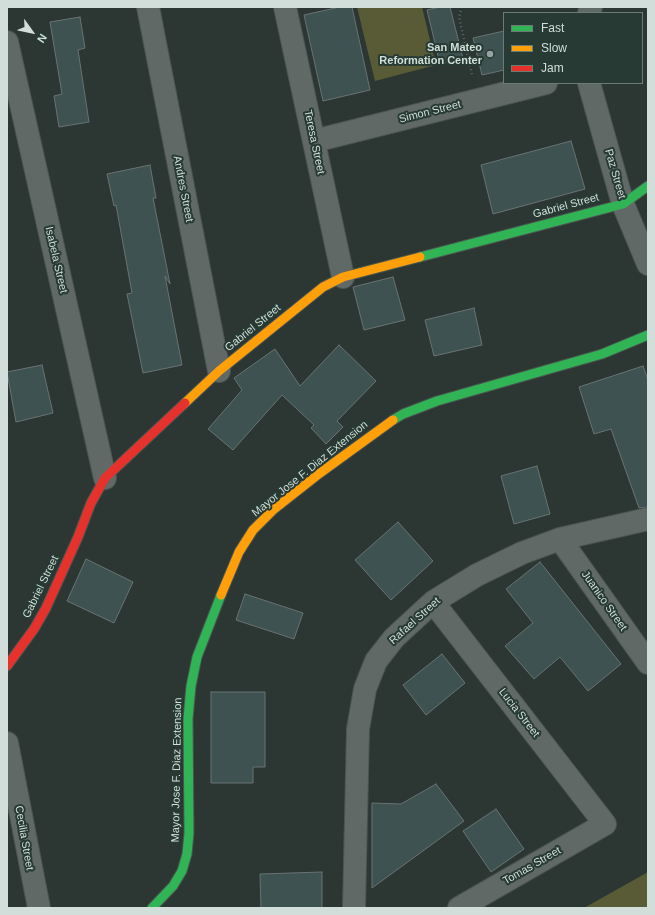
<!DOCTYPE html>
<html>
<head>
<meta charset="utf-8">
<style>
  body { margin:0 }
  #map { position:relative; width:655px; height:915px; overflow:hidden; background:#2c3733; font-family:Helvetica,sans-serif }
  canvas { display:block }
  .frame { position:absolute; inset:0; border:8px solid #d2ded9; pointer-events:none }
  .legend { position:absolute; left:503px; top:12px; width:140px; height:72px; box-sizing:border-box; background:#273b34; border:1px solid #6b7c76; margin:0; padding:5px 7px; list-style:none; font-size:12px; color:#d2ded9 }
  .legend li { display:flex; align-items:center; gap:8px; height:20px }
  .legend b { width:20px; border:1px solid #6b7c76 }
  .north { position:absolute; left:12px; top:12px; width:40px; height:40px; -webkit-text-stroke:3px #273b34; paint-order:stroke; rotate:123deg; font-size:11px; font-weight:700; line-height:16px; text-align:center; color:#d2ded9 }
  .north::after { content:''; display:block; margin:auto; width:14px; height:18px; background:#d2ded9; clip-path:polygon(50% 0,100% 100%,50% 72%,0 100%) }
</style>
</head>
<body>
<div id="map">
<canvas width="655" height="915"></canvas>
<div class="frame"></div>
<ul class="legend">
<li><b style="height:5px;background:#30b455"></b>Fast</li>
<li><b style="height:5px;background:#ff9f0a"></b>Slow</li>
<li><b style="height:5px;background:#e5322d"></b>Jam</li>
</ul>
<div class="north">N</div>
</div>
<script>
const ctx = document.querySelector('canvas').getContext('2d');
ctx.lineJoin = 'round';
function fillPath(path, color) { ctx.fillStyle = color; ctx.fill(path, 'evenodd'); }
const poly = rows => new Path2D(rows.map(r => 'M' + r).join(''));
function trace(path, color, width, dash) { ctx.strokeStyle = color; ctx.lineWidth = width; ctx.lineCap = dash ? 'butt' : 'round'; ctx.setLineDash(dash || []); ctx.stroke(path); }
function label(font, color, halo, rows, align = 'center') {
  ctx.font = font + ' Helvetica,sans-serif'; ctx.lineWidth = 4; ctx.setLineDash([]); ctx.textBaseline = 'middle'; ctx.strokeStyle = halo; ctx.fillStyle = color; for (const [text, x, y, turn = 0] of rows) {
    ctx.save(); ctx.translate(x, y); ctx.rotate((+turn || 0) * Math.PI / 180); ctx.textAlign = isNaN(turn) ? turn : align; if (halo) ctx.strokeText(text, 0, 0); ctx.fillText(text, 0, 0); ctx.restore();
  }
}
fillPath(poly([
  [357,7,422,7,436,65,375,81],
  [648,872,648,908,584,908]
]), '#585b36');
const building = poly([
  [340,7,352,7,370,90,323,101,304,15,340,7],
  [440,7,450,7,463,59,440,64,427,10,440,7],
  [80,17,85,48,78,50,89,122,59,127,54,96,62,94,50,22,80,17],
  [504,31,504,70,482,75,473,38,504,31],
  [571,141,585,189,493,214,481,165,571,141],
  [150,165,156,198,153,198,170,284,165,276,182,365,143,373,127,294,132,293,116,205,114,206,107,174,150,165],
  [393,277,405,320,364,330,353,287,393,277],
  [474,308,482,345,434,356,425,320,474,308],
  [339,345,376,381,337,421,343,427,326,444,311,428,314,425,282,395,233,450,208,429,242,390,234,378,275,349,300,386,339,345],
  [42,365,53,413,16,422,7,372,42,365],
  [643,366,648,380,648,507,639,508,611,429,594,434,579,387,643,366],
  [537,466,550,514,514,524,501,476,537,466],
  [398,522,433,561,391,600,355,560,398,522],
  [86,559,133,582,114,623,67,601,86,559],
  [540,562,621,664,588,691,560,657,534,679,505,646,533,623,506,589,540,562],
  [245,594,303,613,294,639,236,620,245,594],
  [442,654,465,683,426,715,403,685,442,654],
  [211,692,265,692,265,767,253,767,253,783,211,783,211,692],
  [436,784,464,821,372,888,372,803,401,804,436,784],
  [496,809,524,849,491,872,463,831,496,809],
  [322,872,322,908,261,908,260,874,322,872]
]);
fillPath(building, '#3e5251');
trace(building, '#697372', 1);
const street = poly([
  [148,7,219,371],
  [285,7,343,277],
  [589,13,591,7],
  [7,42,105,478],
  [589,83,623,204,648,264],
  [314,141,546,83],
  [560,539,648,663],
  [433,602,605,824,459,908],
  [7,743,39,908],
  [354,908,358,729,365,689,376,661,394,638,433,602,477,575,522,553,560,539,648,519]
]);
const fast = poly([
  [420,257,623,204,648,186],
  [393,420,403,414,437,401,602,354,648,335],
  [152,908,173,886,182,871,187,854,189,833,188,719,191,686,197,657,221,595]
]);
const slow = poly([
  [185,403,219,371,323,287,343,277,420,257],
  [221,595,239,552,253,530,273,510,320,473,393,420]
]);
const jam = poly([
  [7,666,34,629,46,608,78,537,91,503,105,478,185,403]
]);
trace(street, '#4a5450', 24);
trace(fast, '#4a5450', 11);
trace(slow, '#4a5450', 11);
trace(jam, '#4a5450', 11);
trace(poly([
  [462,7,459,17,472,75]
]), '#5d6563', 2.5, [1, 3]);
trace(street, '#616966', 22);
trace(fast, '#30b455', 9);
trace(slow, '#ff9f0a', 9);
trace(jam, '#e5322d', 9);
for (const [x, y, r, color] of [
  [490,54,4,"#98a49f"]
]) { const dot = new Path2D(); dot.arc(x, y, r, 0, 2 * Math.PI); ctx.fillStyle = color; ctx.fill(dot); trace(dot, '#273b34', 1.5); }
label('bold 11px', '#d2ded9', '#273b34', [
  ["San Mateo",482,48],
  ["Reformation Center",482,61]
], 'right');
label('11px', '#d2ded9', '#273b34', [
  ["Simon Street",430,112,-14],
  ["Teresa Street",314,142,78],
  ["Paz Street",615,174,74],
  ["Andres Street",183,189,79],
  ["Gabriel Street",566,206,-15],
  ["Isabela Street",56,260,77],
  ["Gabriel Street",253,328,-39],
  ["Mayor Jose F. Diaz Extension",310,469,-39],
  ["Gabriel Street",41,587,-64],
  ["Juanico Street",604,601,55],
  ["Rafael Street",415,621,-42],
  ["Lucia Street",519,713,52],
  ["Mayor Jose F. Diaz Extension",177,770,-89],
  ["Cecilia Street",24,838,80],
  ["Tomas Street",532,866,-30]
]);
</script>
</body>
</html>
